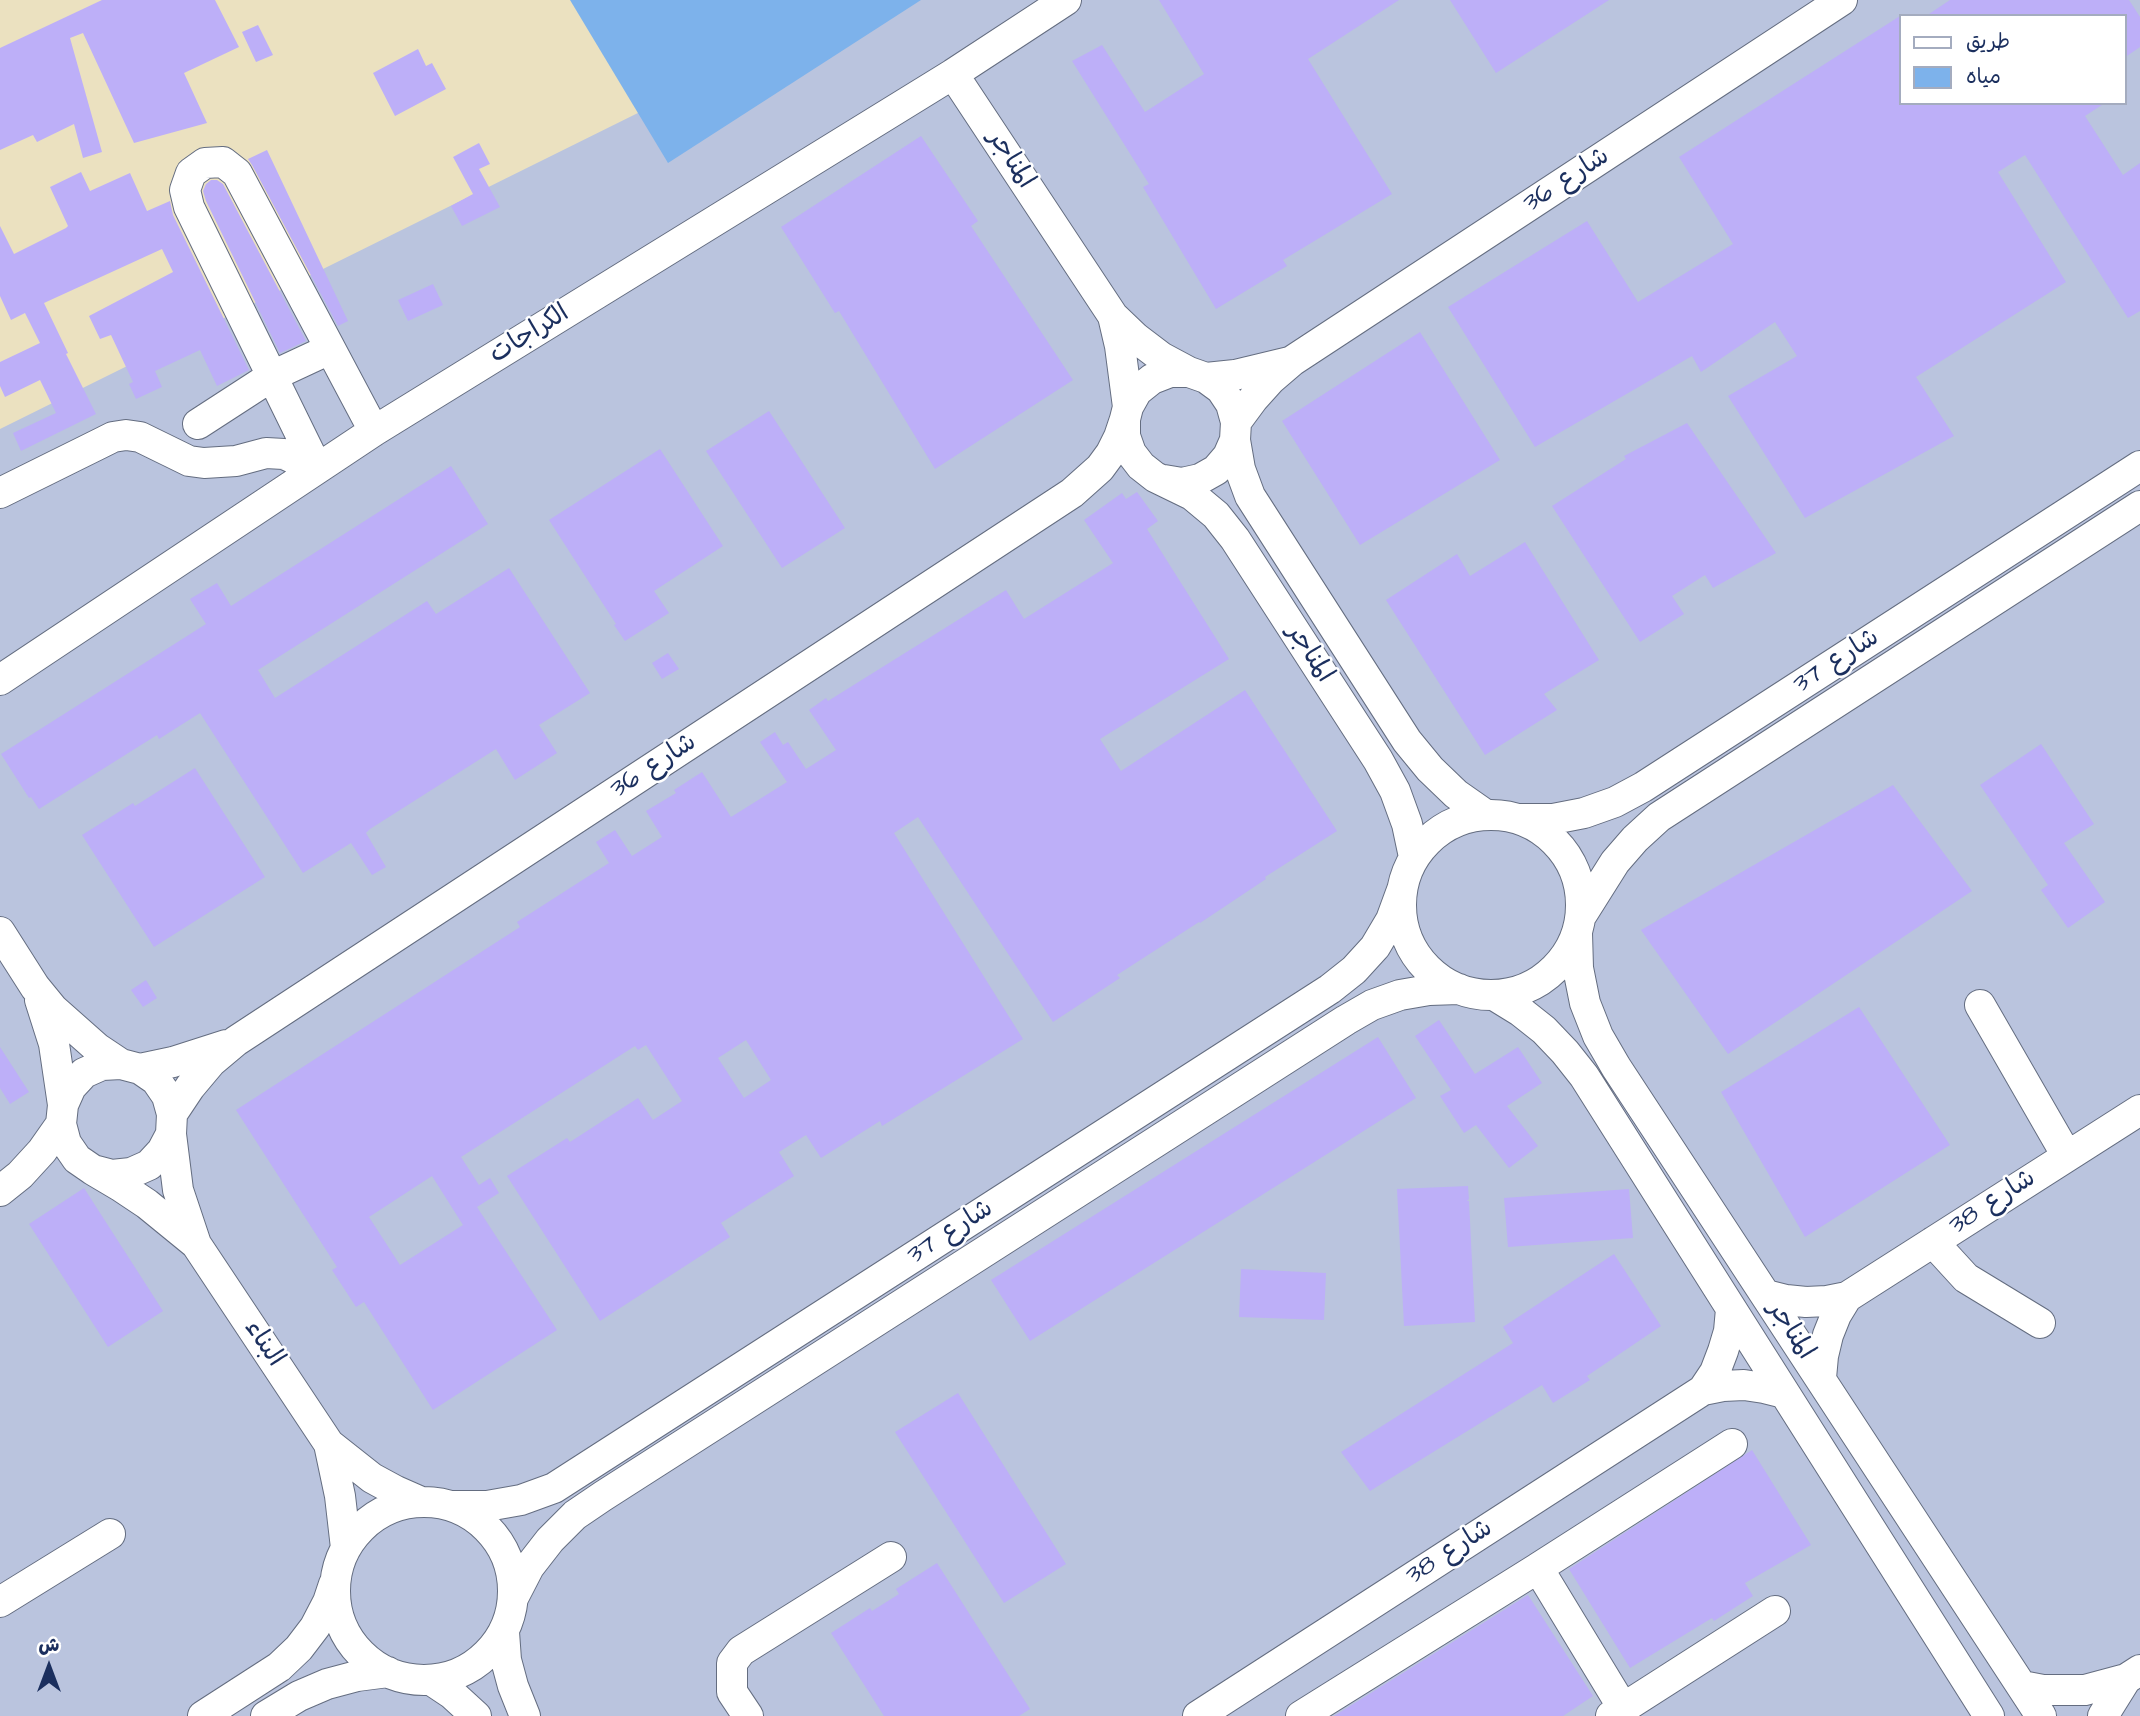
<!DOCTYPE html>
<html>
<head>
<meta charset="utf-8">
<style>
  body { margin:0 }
  #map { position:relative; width:2140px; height:1716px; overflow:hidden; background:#ebe1c0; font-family:"Architects Daughter","Playpen Sans Arabic",sans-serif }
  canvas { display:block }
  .legend { position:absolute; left:1899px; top:14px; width:228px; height:91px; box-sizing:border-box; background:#fff; border:2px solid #a4acbf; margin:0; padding:9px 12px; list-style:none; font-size:21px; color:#1b2f5e }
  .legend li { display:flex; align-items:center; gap:14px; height:35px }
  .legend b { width:35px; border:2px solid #a4acbf }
  .north { position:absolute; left:14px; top:1632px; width:70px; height:70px; -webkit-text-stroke:5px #fff; paint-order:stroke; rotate:0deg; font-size:19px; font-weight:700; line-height:28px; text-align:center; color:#1b2f5e }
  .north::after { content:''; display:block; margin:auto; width:24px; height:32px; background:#1b2f5e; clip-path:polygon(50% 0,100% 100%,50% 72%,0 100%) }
</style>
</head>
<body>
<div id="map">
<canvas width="2140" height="1716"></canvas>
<ul class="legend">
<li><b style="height:9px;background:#fff"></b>طريق</li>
<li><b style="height:19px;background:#7db2eb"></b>مياه</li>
</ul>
<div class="north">ش</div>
</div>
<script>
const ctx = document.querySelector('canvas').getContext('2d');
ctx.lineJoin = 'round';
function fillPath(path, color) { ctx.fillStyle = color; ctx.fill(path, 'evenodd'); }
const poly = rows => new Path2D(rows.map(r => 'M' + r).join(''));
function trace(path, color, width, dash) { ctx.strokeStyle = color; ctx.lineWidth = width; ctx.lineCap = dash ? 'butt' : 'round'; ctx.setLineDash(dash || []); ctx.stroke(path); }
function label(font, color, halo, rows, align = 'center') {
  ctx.font = font + ' "Architects Daughter","Playpen Sans Arabic",sans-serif'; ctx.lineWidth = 5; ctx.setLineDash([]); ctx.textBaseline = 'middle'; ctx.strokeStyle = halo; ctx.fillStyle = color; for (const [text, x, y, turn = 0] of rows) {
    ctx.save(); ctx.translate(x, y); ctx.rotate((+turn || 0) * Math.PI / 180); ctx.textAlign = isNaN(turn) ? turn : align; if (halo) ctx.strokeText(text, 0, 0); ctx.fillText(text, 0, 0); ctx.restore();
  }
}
fillPath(poly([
  [866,0,2140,0,2140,1716,0,1716,0,429],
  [1900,16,2124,16,2124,103,1900,103]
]), '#bac4de');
fillPath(poly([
  [570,0,921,0,668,163]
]), '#7db2eb');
fillPath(poly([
  [102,0,215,0,239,47,184,73,207,123,134,143,83,33,70,38,102,152,83,158,74,124,37,142,33,135,0,150,0,48],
  [1159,0,1399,0,1308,59,1392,194,1283,260,1287,266,1216,309,1143,187,1149,184,1072,61,1102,45,1145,112,1204,74],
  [1450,0,1609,0,1496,73],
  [1950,0,2129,0,2140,17,2140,47,2124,58,2124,16,1926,16],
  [1900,16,1900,103,2105,103,2085,116,2123,175,2140,163,2140,311,2128,318,2025,155,1998,172,2066,282,1916,377,1954,436,1805,518,1728,396,1797,356,1775,322,1701,372,1692,356,1535,447,1448,307,1587,221,1638,302,1733,244,1679,157],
  [258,25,273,55,256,62,242,32],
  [418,49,426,66,432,63,446,89,395,116,373,73],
  [921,136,978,221,971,226,1073,380,935,469,839,311,835,313,781,227],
  [479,143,490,164,479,169,500,207,462,226,451,206,473,194,453,157],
  [267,150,348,321,338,326,252,165,248,159],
  [81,172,90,191,130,173,147,211,170,201,173,215,249,370,217,386,200,350,155,371,162,387,136,399,129,384,133,382,111,335,100,339,89,316,173,272,162,249,44,303,68,353,66,354,96,414,21,451,13,433,56,413,40,380,5,397,0,386,0,362,40,343,25,313,11,320,0,296,0,226,14,254,66,228,68,226,50,187],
  [211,180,217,180,223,184,306,341,280,353,206,201,203,191,206,184],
  [433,284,443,305,408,321,398,300],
  [1420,332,1500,460,1360,545,1282,421],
  [769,411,845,528,782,568,706,451],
  [1687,423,1776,553,1713,588,1705,575,1672,596,1684,614,1640,642,1552,506,1626,459,1624,456],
  [660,449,723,546,654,591,669,613,625,641,614,625,616,624,549,520],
  [451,466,488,524,258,670,275,698,427,601,436,614,509,568,590,693,539,725,557,753,515,780,496,749,370,829,366,833,386,867,372,875,351,843,303,873,200,713,159,739,157,735,39,809,31,797,29,798,1,754,206,624,190,599,217,583,231,606],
  [1137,492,1158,521,1147,529,1229,659,1100,739,1121,771,1245,690,1337,831,1265,877,1266,879,1200,923,1199,922,1117,975,1120,978,1053,1022,918,817,894,833,1023,1039,882,1126,880,1121,821,1158,806,1135,779,1152,794,1176,721,1223,730,1237,600,1321,507,1176,567,1138,570,1142,638,1098,653,1120,682,1101,646,1045,638,1050,635,1046,461,1157,479,1185,490,1178,499,1193,477,1207,557,1330,433,1410,364,1302,356,1307,332,1270,337,1267,236,1110,520,927,517,922,609,863,596,842,615,830,632,856,662,837,646,811,676,793,674,790,702,772,731,817,787,782,760,742,775,732,783,745,788,742,806,769,836,750,809,710,826,698,828,701,1006,590,1024,619,1113,563,1084,520,1122,493,1126,499],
  [746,1040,771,1080,744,1098,718,1058],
  [432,1176,463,1225,400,1265,369,1217],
  [1525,542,1599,660,1544,694,1557,710,1485,755,1386,600,1457,554,1470,576],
  [668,653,679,669,662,679,652,663],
  [2041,744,2094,824,2064,843,2105,902,2068,928,2041,890,2048,885,1980,785],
  [195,768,265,877,154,947,82,835,133,803,135,806],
  [1893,785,1972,891,1728,1054,1641,930],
  [146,980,157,998,143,1007,131,990],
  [1859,1007,1950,1145,1805,1237,1721,1092],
  [1439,1020,1475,1074,1518,1047,1542,1083,1507,1106,1538,1146,1509,1168,1476,1125,1464,1133,1440,1096,1451,1090,1415,1036],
  [1378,1037,1416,1098,1030,1341,991,1280],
  [0,1047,29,1092,10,1104,0,1088],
  [1468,1186,1469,1199,1467,1201,1469,1201,1475,1322,1404,1326,1397,1189],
  [84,1188,163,1311,108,1347,29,1224],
  [1629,1189,1633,1238,1508,1247,1504,1198],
  [1614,1254,1661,1326,1587,1376,1590,1380,1553,1403,1542,1385,1370,1491,1341,1452,1513,1343,1503,1327],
  [1241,1269,1326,1273,1324,1320,1239,1317],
  [958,1393,1066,1564,1004,1603,895,1432],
  [1752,1450,1811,1545,1745,1583,1753,1596,1714,1621,1712,1618,1630,1668,1569,1569],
  [937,1563,1030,1709,1019,1716,884,1716,831,1633,870,1608,872,1611,899,1594,896,1589],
  [1528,1595,1593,1696,1563,1716,1334,1716]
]), '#bdaff8');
const minor = poly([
  [953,74,1113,316,1136,338,1161,357,1189,372],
  [1113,316,1120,346,1128,407],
  [1206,378,1235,375,1289,362],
  [1236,422,1253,399,1271,379,1292,361,1842,0],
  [198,424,272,376,330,349],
  [1235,440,1240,469,1250,496,1407,741,1430,769,1456,794,1486,815],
  [317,468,189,207,185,190,191,173,205,163,223,162,237,173,374,431],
  [1164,480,1182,483,1200,479,1216,470,1228,456,1235,440,1236,422,1231,404,1221,389,1206,378,1189,372,1170,372,1152,379,1137,391,1128,407,1125,419,1125,436,1131,453,1141,466,1155,477,1192,495,1216,515,1235,539,1378,760,1395,791,1407,824,1414,857],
  [0,493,101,443,113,437,126,435,140,437,189,461,204,463,236,461,266,453,284,454,299,461,311,472],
  [0,680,374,431,953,74,1066,0],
  '1401 905a90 90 0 1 1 180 0a90 90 0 1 1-180 0Z',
  [1521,819,1553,819,1584,813,1615,802,1643,787,2140,466],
  [1581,916,1615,862,1635,839,1659,817,2140,506],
  [0,932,35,987,53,1009,97,1048,121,1064],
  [1577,933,1578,968,1585,1003,1598,1036,1616,1067,2041,1716],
  [1494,995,1520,1011,1544,1030,1565,1052,1584,1076,1989,1716],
  [40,1000,54,1044,63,1105],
  [1980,1005,2067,1156],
  [140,1069,173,1062,226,1045],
  [172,1114,190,1087,211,1062,236,1041,1072,493,1100,468,1111,453,1119,437,1125,419],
  [171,1134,178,1190,196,1244,329,1444,372,1478,396,1491,421,1502],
  [93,1170,112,1175,131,1173,149,1165,162,1151,171,1134,172,1114,167,1096,156,1080,140,1069,121,1064,102,1065,84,1073,71,1087,63,1105,61,1124,66,1143,77,1159,93,1170,120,1186,147,1204,196,1244],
  [0,1191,20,1175,42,1151,61,1124],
  [1933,1242,1966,1278,2040,1323],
  [1766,1295,1786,1300,1806,1302,1827,1301,1847,1297,2140,1110],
  [1821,1378,1823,1356,1828,1335,1836,1315,1847,1297],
  [1703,1390,1715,1372,1723,1351,1729,1331,1731,1309],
  [329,1444,340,1496,346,1548],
  '335 1591a89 89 0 1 1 178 0a89 89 0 1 1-178 0Z',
  [451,1506,487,1506,521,1500,554,1488,1330,989,1354,970,1375,947,1391,920,1402,890],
  [1538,1568,1732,1444],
  [513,1598,529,1567,550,1540,575,1515,603,1496,1346,1020,1372,1005,1400,995,1429,990,1459,989],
  [0,1602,110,1534],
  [504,1632,506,1660,513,1686,525,1716],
  [431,1680,452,1694,476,1716],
  [2022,1686,2043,1690,2085,1690,2126,1679,2140,1670],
  [203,1716,279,1667,299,1648,315,1627,328,1602,334,1584],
  [266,1716,299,1696,327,1684,357,1676,388,1672],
  [748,1716,732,1692,732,1663,741,1651,891,1557],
  [1198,1716,1703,1390,1723,1386,1744,1385,1764,1388,1784,1393],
  [1301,1716,1538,1568,1623,1708],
  [1611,1716,1775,1611],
  [2103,1716,2126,1679]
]);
trace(minor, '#646d80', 32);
trace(minor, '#fff', 30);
label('26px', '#1b2f5e', '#fff', [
  ["المناجر",1010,160,57],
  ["شارع 36",1567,181,-33],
  ["الكراجات",530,335,-32],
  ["المناجر",1309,654,57],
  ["شارع 37",1837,662,-33],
  ["شارع 36",654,767,-33],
  ["شارع 38",1993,1203,-33],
  ["شارع 37",951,1233,-33],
  ["المناجر",1790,1331,57],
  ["البناء",263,1344,56],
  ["شارع 38",1450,1553,-33]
]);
</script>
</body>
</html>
